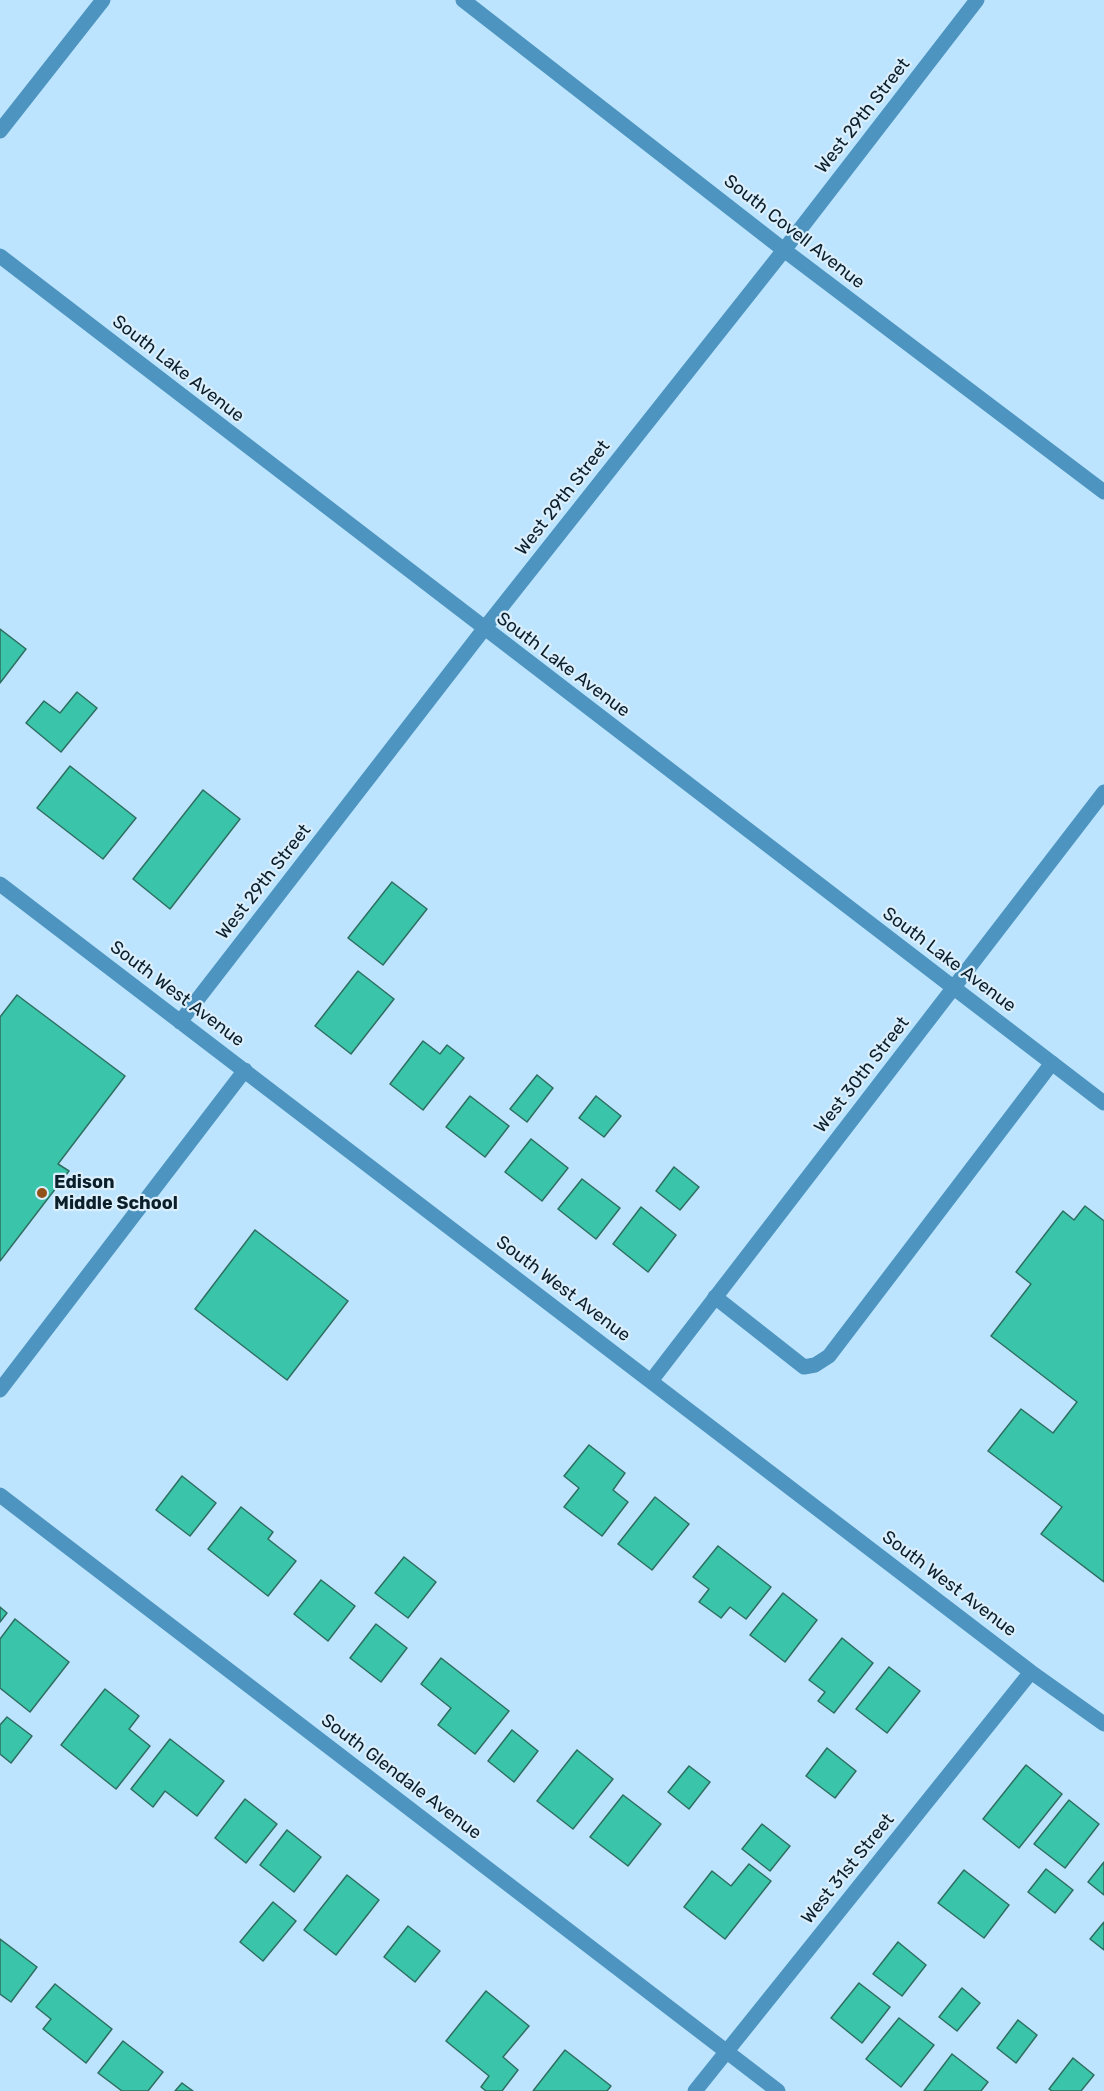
<!DOCTYPE html>
<html>
<head>
<meta charset="utf-8">
<style>
  body { margin:0 }
  canvas { display:block; background:#bce4fe }
</style>
</head>
<body>
<canvas width="1104" height="2091"></canvas>
<script>
const ctx = document.querySelector('canvas').getContext('2d');
ctx.lineJoin = 'round';
function fillPath(path, color) { ctx.fillStyle = color; ctx.fill(path, 'evenodd'); }
const poly = rows => new Path2D(rows.map(r => 'M' + r).join(''));
function trace(path, color, width, dash) { ctx.strokeStyle = color; ctx.lineWidth = width; ctx.lineCap = dash ? 'butt' : 'round'; ctx.setLineDash(dash || []); ctx.stroke(path); }
function label(font, color, halo, rows, align = 'center') {
  ctx.font = font + ' Rubik,sans-serif'; ctx.lineWidth = 4.5; ctx.setLineDash([]); ctx.textBaseline = 'middle'; ctx.strokeStyle = halo; ctx.fillStyle = color; for (const [text, x, y, turn = 0] of rows) {
    ctx.save(); ctx.translate(x, y); ctx.rotate((+turn || 0) * Math.PI / 180); ctx.textAlign = isNaN(turn) ? turn : align; if (halo) ctx.strokeText(text, 0, 0); ctx.fillText(text, 0, 0); ctx.restore();
  }
}
const building = poly([
  [0,629,26,649,0,683,0,629],
  [77,692,97,708,61,752,26,723,44,701,60,713,77,692],
  [70,766,136,818,103,859,37,808,70,766],
  [203,790,240,819,170,909,133,879,203,790],
  [392,882,427,909,383,965,348,938,392,882],
  [358,971,394,999,351,1054,315,1026,358,971],
  [17,995,125,1076,58,1164,69,1171,0,1261,0,1017,17,995],
  [423,1041,440,1054,447,1045,464,1058,423,1110,390,1084,423,1041],
  [537,1075,553,1088,527,1122,510,1109,537,1075],
  [470,1096,509,1126,485,1157,446,1127,470,1096],
  [596,1096,621,1116,604,1137,579,1118,596,1096],
  [531,1139,568,1168,542,1201,505,1172,531,1139],
  [674,1167,699,1187,680,1210,656,1191,674,1167],
  [582,1179,620,1208,596,1239,558,1209,582,1179],
  [1085,1206,1104,1221,1104,1582,1041,1534,1062,1507,988,1451,1021,1409,1053,1433,1077,1402,991,1336,1031,1284,1016,1272,1063,1211,1074,1220,1085,1206],
  [641,1207,676,1235,648,1272,613,1244,641,1207],
  [255,1230,348,1301,287,1380,195,1309,255,1230],
  [589,1445,625,1473,613,1490,628,1502,602,1536,564,1507,579,1488,564,1476,589,1445],
  [182,1476,216,1503,190,1536,156,1510,182,1476],
  [655,1497,689,1524,652,1570,618,1544,655,1497],
  [241,1507,273,1532,268,1539,296,1561,268,1596,208,1549,241,1507],
  [718,1546,771,1587,746,1619,730,1607,721,1618,699,1602,709,1589,693,1577,718,1546],
  [404,1557,436,1582,408,1618,375,1593,404,1557],
  [321,1580,355,1606,328,1641,294,1614,321,1580],
  [783,1593,817,1620,785,1662,750,1635,783,1593],
  [0,1607,7,1613,0,1622,0,1607],
  [15,1619,69,1662,30,1712,0,1688,0,1639,15,1619],
  [376,1624,407,1648,381,1682,350,1658,376,1624],
  [842,1638,873,1663,834,1713,818,1701,825,1692,809,1680,842,1638],
  [441,1658,509,1711,475,1754,438,1725,451,1708,421,1684,441,1658],
  [889,1667,920,1691,887,1733,856,1709,889,1667],
  [105,1689,139,1716,129,1729,150,1746,116,1789,61,1745,105,1689],
  [7,1717,32,1736,11,1763,0,1754,0,1725,7,1717],
  [512,1730,538,1751,514,1782,488,1761,512,1730],
  [170,1739,224,1781,197,1816,165,1791,153,1807,131,1789,170,1739],
  [827,1748,856,1771,835,1798,806,1776,827,1748],
  [577,1750,613,1779,573,1829,537,1801,577,1750],
  [1026,1765,1062,1794,1019,1848,983,1819,1026,1765],
  [689,1766,710,1782,689,1809,668,1792,689,1766],
  [623,1795,661,1824,628,1866,590,1837,623,1795],
  [245,1799,277,1824,246,1863,215,1838,245,1799],
  [1069,1800,1099,1824,1065,1868,1034,1844,1069,1800],
  [762,1824,790,1846,770,1871,742,1849,762,1824],
  [287,1830,321,1857,294,1892,260,1865,287,1830],
  [1104,1862,1104,1895,1088,1882,1104,1862],
  [749,1864,771,1881,725,1939,684,1907,712,1871,731,1886,749,1864],
  [1046,1869,1073,1890,1055,1913,1028,1892,1046,1869],
  [964,1870,1009,1905,984,1938,938,1903,964,1870],
  [347,1875,379,1900,336,1955,304,1930,347,1875],
  [273,1902,296,1921,263,1961,240,1942,273,1902],
  [1104,1922,1104,1950,1090,1939,1104,1922],
  [408,1926,440,1951,415,1982,384,1957,408,1926],
  [0,1939,37,1967,11,2002,0,1994,0,1939],
  [898,1942,926,1965,902,1996,873,1974,898,1942],
  [859,1983,890,2007,862,2043,831,2018,859,1983],
  [55,1984,112,2029,86,2063,43,2029,51,2019,36,2007,55,1984],
  [962,1988,980,2003,957,2031,939,2017,962,1988],
  [486,1991,529,2026,503,2057,518,2070,502,2091,486,2091,481,2087,489,2076,446,2041,486,1991],
  [899,2018,934,2045,901,2087,866,2059,899,2018],
  [1018,2020,1037,2035,1016,2063,997,2048,1018,2020],
  [123,2041,163,2072,148,2091,122,2091,98,2073,123,2041],
  [565,2050,611,2086,607,2091,533,2091,565,2050],
  [952,2054,988,2082,981,2091,924,2091,952,2054],
  [1073,2058,1094,2075,1081,2091,1052,2091,1049,2089,1073,2058],
  [182,2083,193,2091,175,2091,182,2083]
]);
fillPath(building, '#3ac5aa');
trace(building, '#2f6f61', 1.5);
trace(poly([
  [715,1297,804,1367,815,1365,829,1356,1052,1063]
]), '#4d95c0', 15);
trace(poly([
  [463,0,784,250,1104,492],
  [0,131,103,0],
  [0,256,1104,1103],
  [0,884,1031,1672,1104,1724],
  [180,1022,484,629,784,250,977,0],
  [651,1381,1104,792],
  [0,1390,245,1070],
  [0,1495,778,2091],
  [695,2091,1031,1672]
]), '#4d95c0', 15);
for (const [x, y, r, color] of [
  [42,1193,6,"#92531b"]
]) { const dot = new Path2D(); dot.arc(x, y, r, 0, 2 * Math.PI); ctx.fillStyle = color; ctx.fill(dot); trace(dot, '#daeefc', 2); }
label('18px', '#0b1f2b', '#daeefc', [
  ["West 29th Street",863,116,-52],
  ["South Covell Avenue",794,232,38],
  ["South Lake Avenue",178,369,38],
  ["West 29th Street",563,498,-52],
  ["South Lake Avenue",563,665,37],
  ["West 29th Street",264,882,-52],
  ["South Lake Avenue",949,960,37],
  ["South West Avenue",177,994,37],
  ["West 30th Street",862,1075,-52],
  ["South West Avenue",563,1289,37],
  ["South West Avenue",949,1584,37],
  ["South Glendale Avenue",401,1777,37],
  ["West 31st Street",848,1869,-51]
]);
label('bold 18px', '#0b1f2b', '#daeefc', [
  ["Edison",54,1183],
  ["Middle School",54,1204]
], 'left');
</script>
</body>
</html>
